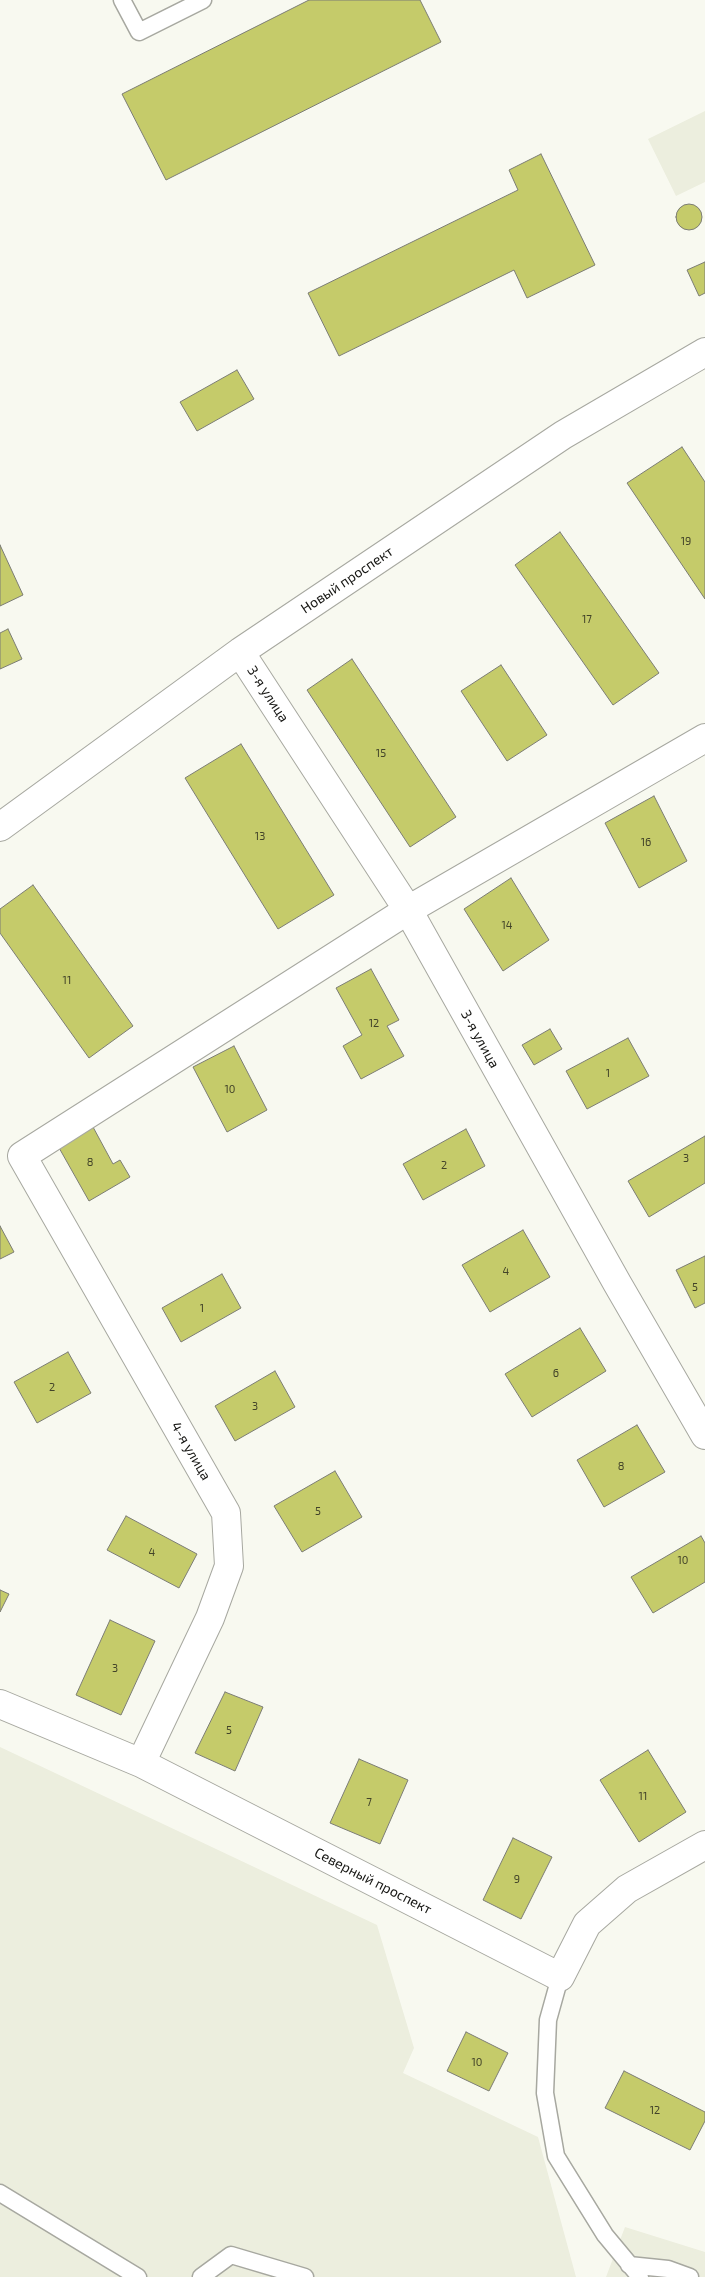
<!DOCTYPE html>
<html>
<head>
<meta charset="utf-8">
<style>
  body { margin:0 }
  canvas { display:block; background:#f8f9f0 }
</style>
</head>
<body>
<canvas width="705" height="2277"></canvas>
<script>
const ctx = document.querySelector('canvas').getContext('2d');
ctx.lineJoin = 'round';
function fillPath(path, color) { ctx.fillStyle = color; ctx.fill(path, 'evenodd'); }
const poly = rows => new Path2D(rows.map(r => 'M' + r).join(''));
function trace(path, color, width, dash) { ctx.strokeStyle = color; ctx.lineWidth = width; ctx.lineCap = dash ? 'butt' : 'round'; ctx.setLineDash(dash || []); ctx.stroke(path); }
function label(font, color, halo, rows, align = 'center') {
  ctx.font = font + ' "Exo 2",sans-serif'; ctx.lineWidth = 4; ctx.setLineDash([]); ctx.textBaseline = 'middle'; ctx.strokeStyle = halo; ctx.fillStyle = color; for (const [text, x, y, turn = 0] of rows) {
    ctx.save(); ctx.translate(x, y); ctx.rotate((+turn || 0) * Math.PI / 180); ctx.textAlign = isNaN(turn) ? turn : align; if (halo) ctx.strokeText(text, 0, 0); ctx.fillText(text, 0, 0); ctx.restore();
  }
}
fillPath(poly([
  [705,111,705,182,676,196,648,139],
  [0,1747,377,1925,414,2048,403,2073,538,2137,576,2277,0,2277],
  [625,2227,705,2252,705,2277,606,2277]
]), '#eceede');
const building = poly([
  [309,0,420,0,441,42,166,180,122,94,309,0],
  [541,154,595,265,527,298,514,270,339,356,308,293,518,190,509,170,541,154],
  '676 217a13 13 0 1 1 26 0a13 13 0 1 1-26 0Z',
  [705,262,705,293,699,296,687,270,705,262],
  [237,370,254,399,197,431,180,402,237,370],
  [682,447,705,482,705,599,627,483,682,447],
  [560,532,659,673,613,705,515,565,560,532],
  [0,545,23,595,0,606,0,545],
  [8,629,22,659,0,669,0,633,8,629],
  [352,659,456,817,410,847,307,690,352,659],
  [501,665,547,735,507,761,461,691,501,665],
  [241,744,334,895,278,929,185,778,241,744],
  [654,796,687,861,639,888,605,823,654,796],
  [511,878,549,940,503,971,464,909,511,878],
  [33,885,133,1026,89,1058,0,933,0,909,33,885],
  [371,969,399,1020,387,1026,404,1056,361,1079,343,1046,362,1035,336,988,371,969],
  [550,1029,562,1049,534,1065,522,1045,550,1029],
  [628,1038,649,1076,587,1109,566,1071,628,1038],
  [234,1046,267,1110,227,1132,193,1067,234,1046],
  [93,1127,113,1164,120,1160,130,1177,89,1201,58,1146,93,1127],
  [466,1129,485,1166,423,1200,403,1164,466,1129],
  [705,1136,705,1183,649,1217,628,1181,705,1136],
  [0,1226,14,1252,0,1259,0,1226],
  [523,1230,550,1277,490,1312,462,1265,523,1230],
  [705,1256,705,1303,695,1308,676,1270,705,1256],
  [222,1274,241,1308,181,1342,162,1308,222,1274],
  [580,1328,606,1371,532,1417,505,1374,580,1328],
  [68,1352,91,1393,37,1423,14,1382,68,1352],
  [275,1371,295,1407,235,1441,215,1406,275,1371],
  [637,1425,665,1472,604,1507,577,1460,637,1425],
  [335,1471,362,1517,302,1552,274,1506,335,1471],
  [126,1516,197,1554,179,1588,107,1550,126,1516],
  [701,1536,705,1543,705,1582,653,1613,631,1577,701,1536],
  [0,1590,9,1594,0,1612,0,1590],
  [110,1620,155,1641,121,1715,76,1695,110,1620],
  [225,1692,263,1707,235,1771,195,1753,225,1692],
  [648,1750,686,1812,639,1842,600,1780,648,1750],
  [359,1759,408,1780,380,1844,330,1823,359,1759],
  [513,1838,552,1857,521,1919,483,1900,513,1838],
  [466,2032,508,2053,489,2091,447,2071,466,2032],
  [624,2071,705,2112,705,2121,690,2150,605,2108,624,2071]
]);
fillPath(building, '#c5cb6a');
trace(building, '#7c7d75', 1);
const service = poly([
  [122,0,139,32,203,0],
  [560,1977,548,2020,545,2093,556,2156,605,2235,640,2277],
  [0,2193,138,2277],
  [629,2265,668,2269,690,2277],
  [201,2277,231,2255,305,2277]
]);
const minor = poly([
  [240,652,408,910,617,1283,705,1435],
  [0,827,240,652,563,435,705,352],
  [0,1704,141,1763,560,1977,587,1924,627,1889,705,1845],
  [141,1763,210,1618,229,1566,226,1513,22,1156,408,910,705,738]
]);
trace(service, '#a7a8a0', 19);
trace(minor, '#a7a8a0', 30);
trace(service, '#fff', 16);
trace(minor, '#fff', 28);
label('11px', '#424329', null, [
  ["19",686,541],
  ["17",587,619],
  ["15",381,753],
  ["13",260,836],
  ["16",646,842],
  ["14",507,925],
  ["11",67,980],
  ["12",374,1023],
  ["1",608,1073],
  ["10",230,1089],
  ["3",686,1158],
  ["8",90,1162],
  ["2",444,1165],
  ["4",506,1271],
  ["5",695,1287],
  ["1",202,1308],
  ["6",556,1373],
  ["2",52,1387],
  ["3",255,1406],
  ["8",621,1466],
  ["5",318,1511],
  ["4",152,1552],
  ["10",683,1560],
  ["3",115,1668],
  ["5",229,1730],
  ["11",643,1796],
  ["7",369,1802],
  ["9",517,1879],
  ["10",477,2062],
  ["12",655,2110]
]);
label('14px', '#161613', '#fff', [
  ["Новый проспект",347,580,-34],
  ["3-я улица",268,694,57],
  ["3-я улица",480,1039,61],
  ["4-я улица",191,1451,60],
  ["Северный проспект",373,1881,27]
]);
</script>
</body>
</html>
